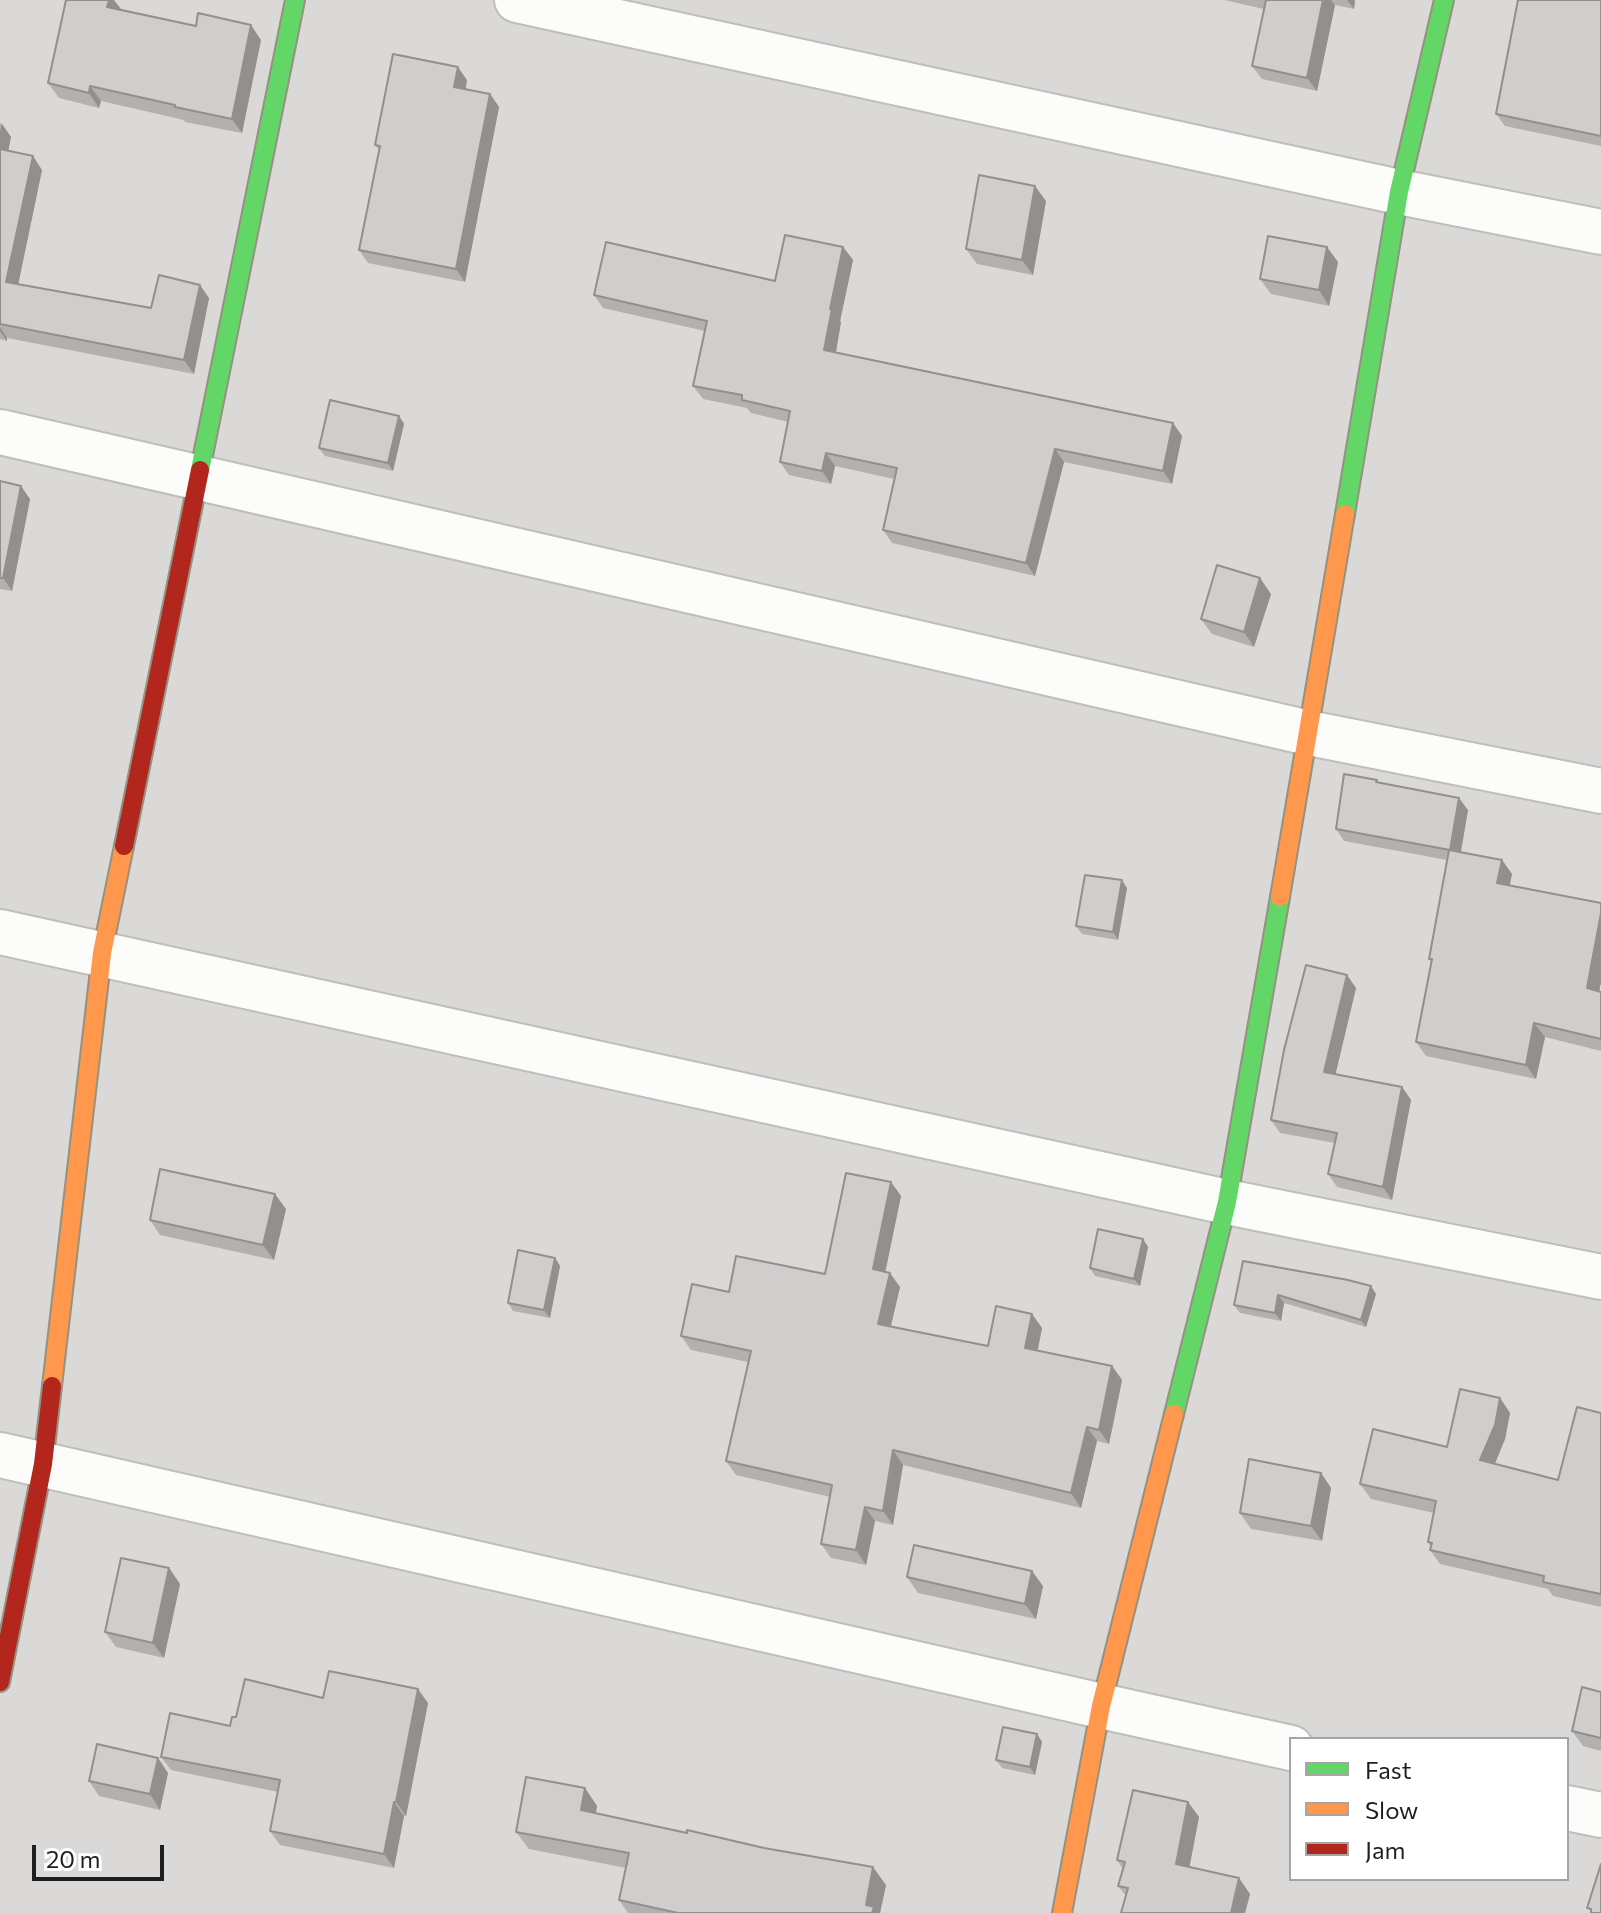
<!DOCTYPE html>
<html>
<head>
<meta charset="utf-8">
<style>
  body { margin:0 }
  #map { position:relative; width:1601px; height:1913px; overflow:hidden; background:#ece9e7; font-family:Commissioner,sans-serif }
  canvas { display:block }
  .legend { position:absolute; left:1289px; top:1737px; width:280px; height:144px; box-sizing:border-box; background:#fff; border:2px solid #a5a5a5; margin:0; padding:10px 14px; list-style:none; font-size:24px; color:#1e1e1e }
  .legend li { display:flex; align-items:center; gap:16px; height:40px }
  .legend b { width:40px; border:2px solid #a5a5a5 }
  .scale { position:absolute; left:32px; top:1845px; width:132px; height:36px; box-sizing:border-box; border:4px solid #1e1e1e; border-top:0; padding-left:10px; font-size:24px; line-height:28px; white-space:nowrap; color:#1e1e1e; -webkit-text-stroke:6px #fff; paint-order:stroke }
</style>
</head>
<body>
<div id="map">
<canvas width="1601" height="1913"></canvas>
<ul class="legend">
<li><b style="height:10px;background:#63d668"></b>Fast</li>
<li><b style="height:10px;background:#ff974d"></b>Slow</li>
<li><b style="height:10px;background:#b3261e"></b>Jam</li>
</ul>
<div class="scale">20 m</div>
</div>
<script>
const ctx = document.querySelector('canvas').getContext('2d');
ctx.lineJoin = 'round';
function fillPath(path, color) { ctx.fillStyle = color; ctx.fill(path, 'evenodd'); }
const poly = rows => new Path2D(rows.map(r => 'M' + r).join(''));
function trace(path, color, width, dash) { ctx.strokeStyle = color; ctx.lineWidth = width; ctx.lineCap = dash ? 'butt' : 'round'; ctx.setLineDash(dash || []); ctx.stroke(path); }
fillPath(poly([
  [0,0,1601,0,1601,1913,0,1913],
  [1291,1739,1567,1739,1567,1879,1291,1879]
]), '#dbd9d8');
const street = poly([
  [517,0,1399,192,1601,232],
  [0,432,1309,733,1601,791],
  [0,932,1227,1202,1601,1277],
  [0,1455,1101,1706,1291,1748],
  [1567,1808,1601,1815]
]);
const fast = poly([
  [200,470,295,0],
  [1345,514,1399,192,1444,0],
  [1174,1414,1227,1202,1280,897]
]);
const slow = poly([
  [1280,897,1345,514],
  [52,1386,102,953,124,846],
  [1062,1913,1101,1706,1174,1414]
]);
const jam = poly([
  [124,846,200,470],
  [0,1682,43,1464,52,1386]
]);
trace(street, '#bfbebd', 48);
trace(fast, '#959280', 22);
trace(slow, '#959280', 22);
trace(jam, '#959280', 22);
trace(street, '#fcfcfb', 44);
trace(fast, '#63d668', 18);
trace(slow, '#ff974d', 18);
trace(jam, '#b3261e', 18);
fillPath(poly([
  [1224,0,1355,0,1354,9,1335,5,1317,91,1262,79,1252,66,1264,9],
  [1601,0,1601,146,1505,126,1496,114],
  [121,9,261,40,242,133,185,122,184,120,101,101,99,108,59,98,48,83],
  [467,80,466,89,490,94,499,107,465,282,368,263,359,250,379,150,375,145],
  [0,123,2,124,11,137,8,151,42,170,18,284,151,308,209,298,194,374,7,338,7,341,0,339],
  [1046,201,1033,275,977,264,966,249],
  [843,247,853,260,840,321,841,322,836,352,1173,423,1182,436,1172,484,1064,462,1035,576,892,543,883,530,894,479,835,466,831,484,789,475,780,462,788,422,751,413,747,408,703,399,693,386,705,331,603,308,594,295,775,281],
  [1338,262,1329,306,1271,294,1260,279],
  [399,416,404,424,393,471,325,456,319,448],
  [0,481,30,499,12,591,0,589],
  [1271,594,1254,647,1212,634,1201,619],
  [1379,782,1468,810,1461,852,1502,860,1512,874,1510,885,1601,903,1601,982,1599,991,1601,992,1601,1051,1545,1037,1536,1079,1426,1056,1416,1042,1431,962,1429,959,1447,860,1344,841,1336,829],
  [1127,888,1118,940,1082,934,1076,926],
  [1356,988,1335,1074,1402,1087,1411,1100,1392,1200,1337,1187,1328,1174,1335,1143,1280,1133,1271,1120],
  [891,1182,901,1196,885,1272,900,1287,891,1326,988,1346,1032,1314,1042,1328,1038,1350,1112,1366,1122,1380,1109,1444,1097,1441,1081,1508,903,1465,893,1525,875,1521,866,1565,831,1558,821,1544,830,1497,736,1475,726,1461,748,1362,691,1350,681,1336,825,1274],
  [286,1209,274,1260,160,1235,150,1220],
  [1143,1239,1148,1247,1140,1286,1095,1276,1090,1268],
  [555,1258,560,1266,550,1318,513,1311,508,1303],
  [1243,1261,1376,1294,1366,1327,1284,1303,1281,1321,1240,1313,1234,1305],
  [1500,1398,1510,1413,1505,1439,1495,1464,1558,1480,1601,1413,1601,1607,1553,1596,1548,1589,1440,1564,1430,1550,1431,1547,1428,1542,1434,1513,1371,1499,1360,1484,1447,1447],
  [1321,1473,1331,1488,1322,1541,1251,1529,1240,1513],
  [169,1568,180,1584,164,1658,116,1647,105,1632],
  [907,1577,1043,1586,1036,1619,918,1593],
  [1601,1692,1601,1751,1583,1746,1572,1731],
  [323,1698,428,1703,406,1816,404,1816,394,1868,280,1845,270,1831,278,1792,171,1770,161,1757,230,1726,236,1717],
  [1037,1734,1042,1742,1035,1775,1002,1768,996,1760],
  [158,1758,168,1773,160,1810,99,1796,89,1781],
  [585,1788,597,1806,596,1813,886,1885,880,1913,628,1913,619,1900,626,1868,529,1849,516,1832],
  [1188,1802,1199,1817,1189,1867,1250,1894,1245,1913,1121,1913,1126,1896,1118,1886,1123,1869,1117,1860]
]), '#b3b1af');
fillPath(poly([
  [109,0,114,0,121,9,118,22,107,7],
  [1323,0,1331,0,1335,5,1317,91,1307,78],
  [1347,0,1355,0,1354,9],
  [251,25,261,40,242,133,232,119],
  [458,67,467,80,463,100,454,87],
  [90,86,101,101,99,108,89,93],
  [490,94,499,107,465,282,456,269],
  [2,124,11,137,6,162,0,154,0,131],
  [33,156,42,170,16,295,6,282],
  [1035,186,1046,201,1033,275,1022,260],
  [843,247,853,260,840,321,841,322,834,363,824,350,830,309],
  [1327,247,1338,262,1329,306,1319,290],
  [200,285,209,298,194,374,184,360],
  [0,327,7,338,7,341,0,331],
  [399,416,404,424,393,471,388,463],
  [1173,423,1182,436,1172,484,1163,471],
  [1055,449,1064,462,1035,576,1026,563],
  [826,453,835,466,831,484,822,471],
  [21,486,30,499,12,591,3,578],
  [1260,578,1271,594,1254,647,1244,632],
  [1459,798,1468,810,1459,862,1450,850],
  [1502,860,1512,874,1507,897,1497,883],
  [1122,880,1127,888,1118,940,1113,932],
  [1601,913,1601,982,1597,1003,1587,988],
  [1347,975,1356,988,1333,1085,1324,1072],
  [1534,1023,1545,1037,1536,1079,1526,1065],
  [1402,1087,1411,1100,1392,1200,1383,1187],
  [891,1182,901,1196,883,1283,873,1269],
  [275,1194,286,1209,274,1260,263,1245],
  [1143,1239,1148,1247,1140,1286,1134,1279],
  [555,1258,560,1266,550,1318,544,1310],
  [890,1273,900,1287,888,1338,878,1324],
  [1371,1286,1376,1294,1366,1327,1361,1320],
  [1278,1295,1284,1303,1281,1321,1275,1313],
  [1032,1314,1042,1328,1035,1362,1025,1348],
  [1112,1366,1122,1380,1109,1444,1099,1430],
  [1500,1398,1510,1413,1505,1439,1490,1475,1480,1460],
  [1087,1427,1097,1441,1081,1508,1071,1493],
  [893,1450,903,1465,893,1525,883,1511],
  [1321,1473,1331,1488,1322,1541,1311,1526],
  [865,1507,875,1521,866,1565,856,1550],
  [169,1568,180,1584,164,1658,153,1643],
  [1032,1571,1043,1586,1036,1619,1025,1604],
  [418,1689,428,1703,406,1816,396,1802],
  [1037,1734,1042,1742,1035,1775,1030,1767],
  [158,1758,168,1773,160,1810,150,1794],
  [585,1788,597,1806,593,1827,581,1810],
  [394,1802,404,1816,394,1868,384,1854],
  [1188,1802,1199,1817,1187,1880,1176,1864],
  [873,1867,886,1885,880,1913,872,1913,866,1905],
  [1239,1878,1250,1894,1245,1913,1231,1913]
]), '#92908f');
const building = poly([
  [66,0,109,0,107,7,196,26,198,13,251,25,232,119,175,107,175,105,90,86,89,93,48,83,66,0],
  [1266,0,1323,0,1307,78,1252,66,1266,0],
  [1518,0,1601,0,1601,136,1496,114,1518,0],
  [393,54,458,67,454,87,490,94,456,269,359,250,380,146,375,145,393,54],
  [0,149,33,156,6,282,151,308,159,275,200,285,184,360,0,324,0,149],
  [979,175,1035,186,1022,260,966,249,979,175],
  [785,235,843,247,830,309,832,309,824,350,1173,423,1163,471,1055,449,1026,563,883,530,897,468,826,453,822,471,780,462,790,411,742,400,742,395,693,386,707,321,594,295,606,242,775,281,785,235],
  [1268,236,1327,247,1319,290,1260,279,1268,236],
  [330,400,399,416,388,463,319,448,330,400],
  [0,481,21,486,3,578,0,578,0,481],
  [1217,565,1260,578,1244,632,1201,619,1217,565],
  [1344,774,1377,780,1376,782,1459,798,1450,850,1336,829,1344,774],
  [1449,850,1502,860,1497,883,1601,903,1601,913,1587,988,1601,992,1601,1039,1534,1023,1526,1065,1416,1042,1432,959,1429,959,1449,850],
  [1085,875,1122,880,1113,932,1076,926,1085,875],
  [1306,965,1347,975,1324,1072,1402,1087,1383,1187,1328,1174,1337,1133,1271,1120,1284,1050,1306,965],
  [160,1169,275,1194,263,1245,150,1220,160,1169],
  [846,1173,891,1182,873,1269,890,1273,878,1324,988,1346,996,1306,1032,1314,1025,1348,1112,1366,1099,1430,1087,1427,1071,1493,893,1450,883,1511,865,1507,856,1550,821,1544,832,1485,726,1461,751,1351,681,1336,692,1284,729,1292,736,1256,825,1274,846,1173],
  [1098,1229,1143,1239,1134,1279,1090,1268,1098,1229],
  [518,1250,555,1258,544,1310,508,1303,518,1250],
  [1243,1261,1348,1280,1371,1286,1361,1320,1278,1295,1275,1313,1234,1305,1243,1261],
  [1460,1389,1500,1398,1495,1425,1480,1460,1558,1480,1577,1407,1601,1413,1601,1594,1543,1582,1544,1576,1430,1550,1432,1543,1428,1542,1436,1501,1360,1484,1373,1429,1447,1447,1460,1389],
  [1249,1459,1321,1473,1311,1526,1240,1513,1249,1459],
  [914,1545,1032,1571,1025,1604,907,1577,914,1545],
  [121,1558,169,1568,153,1643,105,1632,121,1558],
  [329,1671,418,1689,396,1802,394,1802,384,1854,270,1831,280,1780,161,1757,170,1713,230,1726,232,1717,236,1717,245,1679,323,1698,329,1671],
  [1582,1687,1601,1692,1601,1738,1572,1731,1582,1687],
  [1003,1727,1037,1734,1030,1767,996,1760,1003,1727],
  [97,1744,158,1758,150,1794,89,1781,97,1744],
  [526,1777,585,1788,581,1810,687,1833,687,1830,764,1848,873,1867,866,1905,874,1907,872,1913,678,1913,619,1900,629,1853,516,1832,526,1777],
  [1133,1790,1188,1802,1176,1864,1239,1878,1231,1913,1121,1913,1128,1888,1118,1886,1125,1862,1117,1860,1133,1790],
  [1601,1864,1601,1913,1591,1913,1591,1909,1587,1908,1601,1864]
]);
fillPath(building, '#d0cecc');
trace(building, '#92908f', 2);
</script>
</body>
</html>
